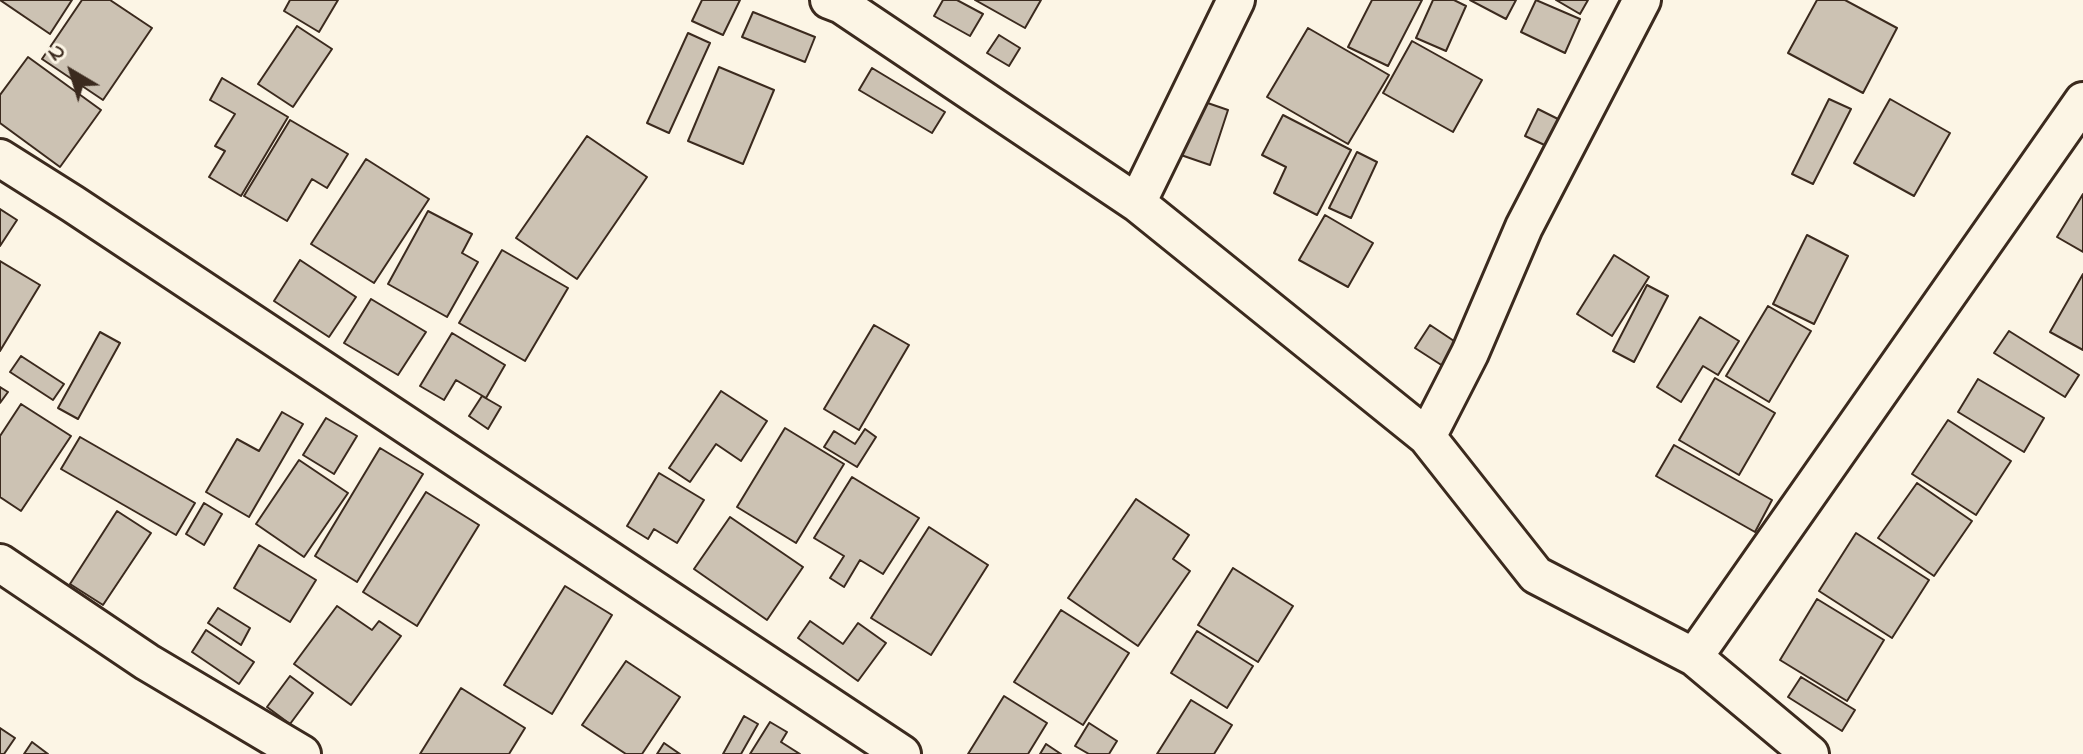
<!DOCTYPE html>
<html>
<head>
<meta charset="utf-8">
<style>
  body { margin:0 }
  #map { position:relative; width:2083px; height:754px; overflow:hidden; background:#fcf5e5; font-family:"Indie Flower",sans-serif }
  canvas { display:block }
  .north { position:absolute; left:32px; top:32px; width:80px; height:80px; -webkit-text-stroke:6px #fcf5e5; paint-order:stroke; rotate:322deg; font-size:22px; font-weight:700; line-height:32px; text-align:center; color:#3b2a1e }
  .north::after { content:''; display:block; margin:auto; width:28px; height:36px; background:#3b2a1e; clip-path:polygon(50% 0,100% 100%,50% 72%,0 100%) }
</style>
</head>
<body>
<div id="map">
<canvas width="2083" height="754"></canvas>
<div class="north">N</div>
</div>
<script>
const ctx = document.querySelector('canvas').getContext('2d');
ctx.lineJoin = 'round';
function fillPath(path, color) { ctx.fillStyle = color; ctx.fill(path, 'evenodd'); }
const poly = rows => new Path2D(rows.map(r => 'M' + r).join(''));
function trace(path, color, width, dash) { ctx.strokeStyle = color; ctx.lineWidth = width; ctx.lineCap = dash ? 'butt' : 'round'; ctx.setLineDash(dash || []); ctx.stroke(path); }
const building = poly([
  [0,0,72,0,50,34,0,0],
  [82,0,110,0,152,28,103,100,42,59,82,0],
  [290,0,338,0,319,32,284,11,290,0],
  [702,0,740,0,723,35,692,21,702,0],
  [943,0,957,0,983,14,970,36,934,16,943,0],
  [975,0,1041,0,1025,28,975,0],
  [1372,0,1422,0,1388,66,1348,47,1372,0],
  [1433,0,1454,0,1466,6,1446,51,1416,38,1433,0],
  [1470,0,1516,0,1506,19,1470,0],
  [1536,0,1580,19,1565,53,1521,32,1536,0],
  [1556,0,1588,0,1580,14,1556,0],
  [1817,0,1845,0,1897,28,1863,93,1788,53,1817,0],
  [753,12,815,37,805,62,742,37,753,12],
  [297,26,332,49,293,107,258,84,297,26],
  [1308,28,1389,75,1348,144,1267,97,1308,28],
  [688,33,710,43,669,133,647,123,688,33],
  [999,35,1020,48,1009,66,987,53,999,35],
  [1412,41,1482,80,1453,132,1383,93,1412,41],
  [28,57,101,110,60,167,0,123,0,95,28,57],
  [719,67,774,90,743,164,688,141,719,67],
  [872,68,945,112,932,133,859,90,872,68],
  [222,78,288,117,241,196,209,177,225,151,215,146,235,114,210,100,222,78],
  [1196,99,1228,110,1210,165,1178,154,1196,99],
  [1829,99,1851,109,1813,184,1792,174,1829,99],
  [1890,99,1950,133,1914,196,1854,163,1890,99],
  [1538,109,1564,122,1551,148,1525,136,1538,109],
  [1283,115,1351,150,1317,215,1274,193,1286,167,1262,155,1283,115],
  [290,120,348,154,327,188,312,179,287,221,244,196,290,120],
  [587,136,647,177,577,279,516,238,587,136],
  [1357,152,1377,162,1351,218,1329,208,1357,152],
  [366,159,429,199,374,283,311,244,366,159],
  [2083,194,2083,252,2057,237,2083,194],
  [0,209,17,220,0,246,0,209],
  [428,211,472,234,462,253,478,262,447,317,388,284,428,211],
  [1325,215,1373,243,1348,287,1299,260,1325,215],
  [1807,235,1848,256,1814,324,1773,304,1807,235],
  [502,250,568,288,525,361,459,323,502,250],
  [1614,255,1649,277,1612,336,1577,314,1614,255],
  [300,260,356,297,329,337,274,301,300,260],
  [0,261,40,285,0,351,0,261],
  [2083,274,2083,350,2050,332,2083,274],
  [1647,285,1668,296,1634,362,1613,351,1647,285],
  [371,299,426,332,398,375,344,343,371,299],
  [1768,306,1811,331,1769,402,1726,376,1768,306],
  [1700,317,1739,341,1718,375,1703,366,1681,402,1657,387,1700,317],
  [874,325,909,345,859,430,824,409,874,325],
  [1430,325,1460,345,1446,368,1415,348,1430,325],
  [2009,331,2079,375,2065,397,1994,353,2009,331],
  [100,332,120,343,78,419,58,408,100,332],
  [452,333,505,365,486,398,456,380,444,400,420,386,452,333],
  [21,356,64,384,53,400,10,372,21,356],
  [1715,378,1775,413,1739,475,1679,440,1715,378],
  [1978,379,2044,418,2024,452,1958,412,1978,379],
  [0,387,8,392,0,403,0,387],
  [721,391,767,421,741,461,716,444,690,482,669,468,721,391],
  [482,396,501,407,488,429,469,416,482,396],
  [21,404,71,436,21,511,0,497,0,436,21,404],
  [282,412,303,424,249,517,206,492,237,439,259,451,282,412],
  [326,418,357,436,334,474,303,455,326,418],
  [1948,420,2011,461,1976,515,1912,474,1948,420],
  [785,428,844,464,796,543,737,507,785,428],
  [865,429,876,437,857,467,824,447,834,431,855,444,865,429],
  [80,437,195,503,176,535,61,469,80,437],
  [1674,445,1772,500,1755,532,1656,476,1674,445],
  [380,448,423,474,357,582,315,556,380,448],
  [299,460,348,493,304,557,256,524,299,460],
  [659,473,704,500,677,543,654,529,648,539,627,526,659,473],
  [852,477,919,518,883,574,860,560,844,587,830,578,844,556,814,538,852,477],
  [1917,483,1972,521,1934,576,1878,538,1917,483],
  [426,492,479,525,417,626,363,592,426,492],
  [1136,499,1189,535,1173,559,1190,571,1138,646,1068,598,1136,499],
  [204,503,222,514,204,545,186,534,204,503],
  [117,511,151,533,103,605,70,584,117,511],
  [730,517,803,567,767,620,694,569,730,517],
  [929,527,988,565,931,655,871,618,929,527],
  [1856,533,1929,580,1892,638,1819,591,1856,533],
  [259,545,316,580,290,622,234,588,259,545],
  [1233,568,1293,606,1258,662,1198,625,1233,568],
  [565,586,612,615,552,714,504,685,565,586],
  [1817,599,1884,640,1847,701,1780,660,1817,599],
  [337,606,372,630,379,621,401,636,351,705,294,664,337,606],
  [218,608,250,628,241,645,208,623,218,608],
  [1061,610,1129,653,1083,725,1014,682,1061,610],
  [810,621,843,644,858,623,886,643,858,681,798,638,810,621],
  [206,630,254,662,239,684,192,652,206,630],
  [1197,631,1253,666,1227,708,1171,673,1197,631],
  [626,661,680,697,642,754,626,754,582,725,626,661],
  [290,676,313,693,290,724,267,707,290,676],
  [1801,677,1855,710,1842,731,1788,697,1801,677],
  [461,688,525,728,509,754,420,754,461,688],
  [1004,696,1047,723,1028,754,968,754,1004,696],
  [1191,700,1232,725,1214,754,1157,754,1191,700],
  [744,716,758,724,741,754,723,754,744,716],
  [770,722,787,732,781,742,800,754,750,754,770,722],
  [1089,723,1117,741,1109,754,1089,754,1075,746,1089,723],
  [0,728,15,738,4,754,0,754,0,728],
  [32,742,48,754,24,754,32,742],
  [664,743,680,754,657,754,664,743],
  [1046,744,1061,754,1040,754,1046,744]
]);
fillPath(building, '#ccc2b3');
trace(building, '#3b2a1e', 2);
const street = poly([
  [829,0,842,5,1137,203,1427,437,1536,575,1694,657,1810,754],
  [0,158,73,204,902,754],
  [1137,203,1236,0],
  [1427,437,1470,353,1524,227,1642,0],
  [0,563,147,662,302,754],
  [1694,657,2083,101]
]);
trace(street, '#3b2a1e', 42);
trace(street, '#fcf5e5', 36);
</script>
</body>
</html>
